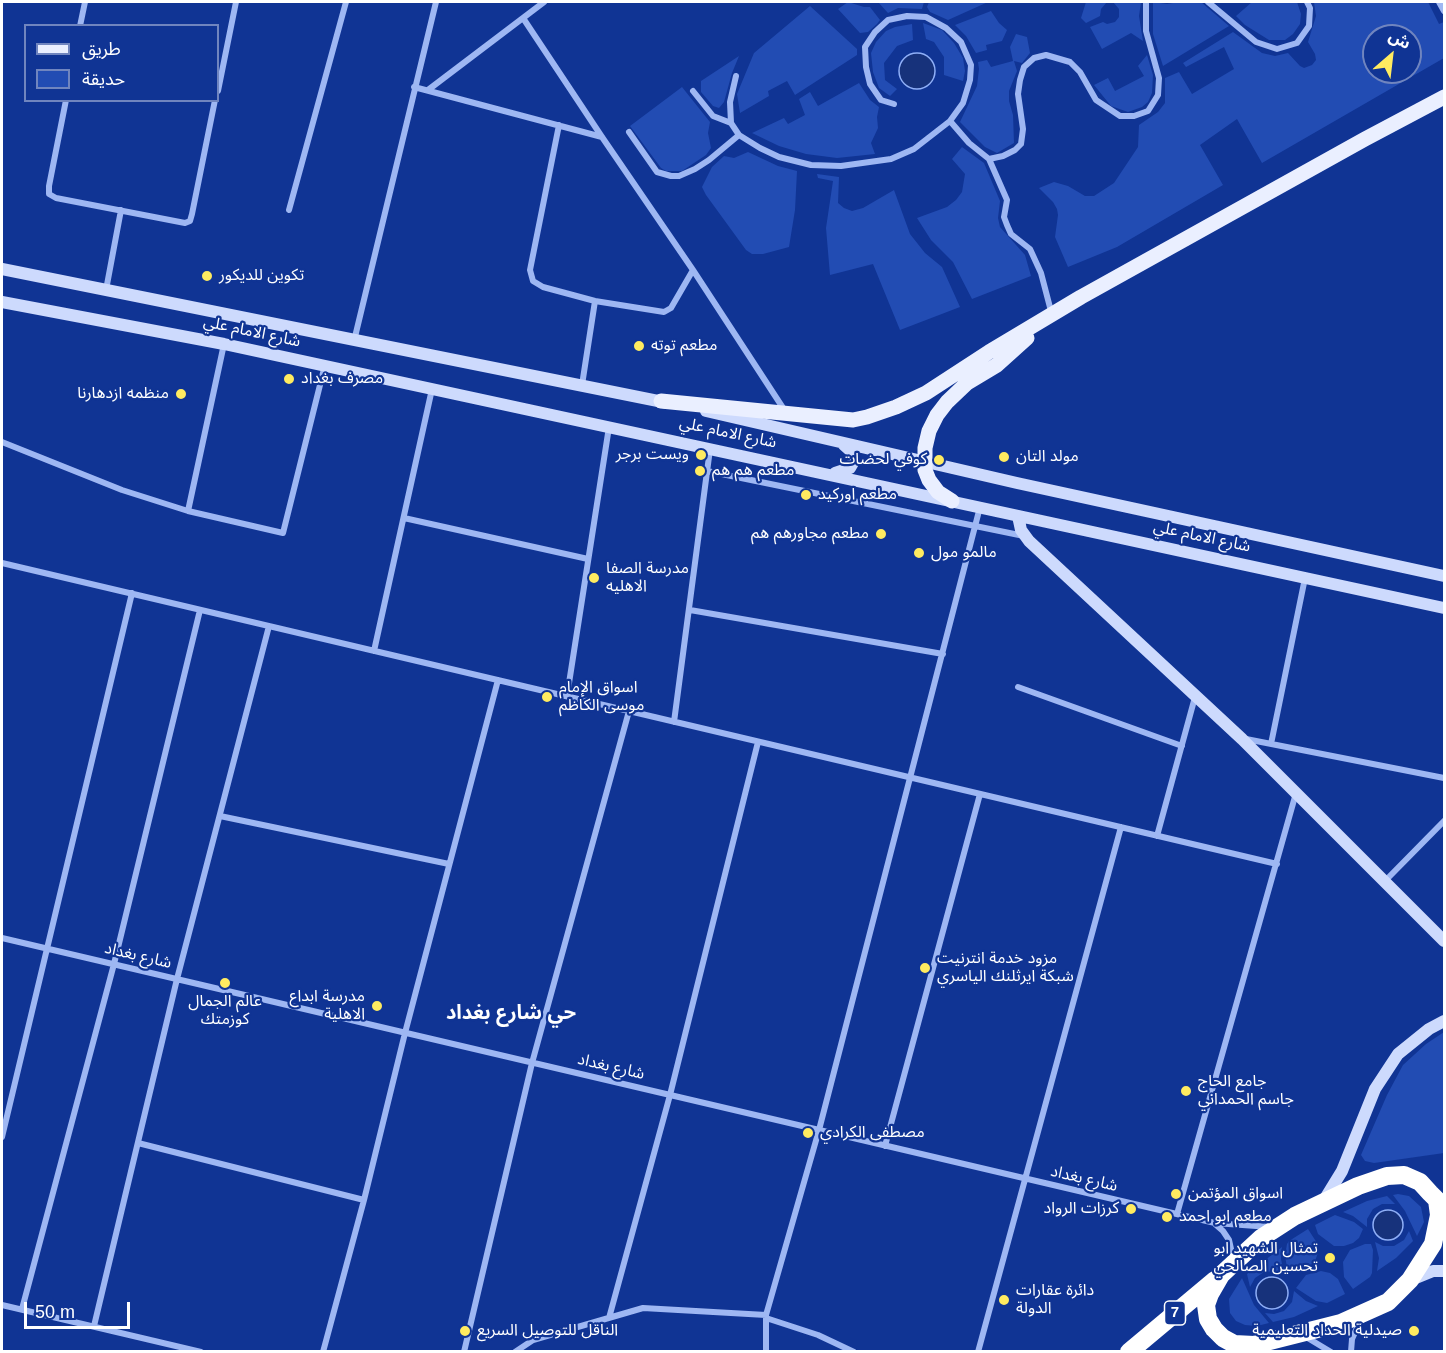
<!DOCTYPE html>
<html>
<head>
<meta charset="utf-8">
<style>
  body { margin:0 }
  #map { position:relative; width:1446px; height:1353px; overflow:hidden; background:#103494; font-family:Helvetica,"Noto Sans Arabic",sans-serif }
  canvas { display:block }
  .frame { position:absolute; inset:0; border:3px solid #fff; pointer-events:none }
  .legend { position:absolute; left:24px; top:24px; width:195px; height:78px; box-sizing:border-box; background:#103494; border:2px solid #7085bf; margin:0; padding:8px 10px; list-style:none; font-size:18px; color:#fff }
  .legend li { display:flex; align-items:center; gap:12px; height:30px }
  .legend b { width:30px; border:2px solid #7085bf }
  .north { position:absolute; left:1362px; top:24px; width:60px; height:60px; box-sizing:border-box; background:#103494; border:2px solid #7085bf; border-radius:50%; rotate:28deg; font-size:16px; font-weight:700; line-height:24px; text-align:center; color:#fff }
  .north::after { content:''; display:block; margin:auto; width:21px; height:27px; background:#ffeb60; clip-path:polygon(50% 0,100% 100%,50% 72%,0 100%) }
  .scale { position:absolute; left:24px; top:1302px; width:106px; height:27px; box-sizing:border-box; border:3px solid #fff; border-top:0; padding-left:8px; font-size:18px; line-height:21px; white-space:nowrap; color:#fff; -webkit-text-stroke:4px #103494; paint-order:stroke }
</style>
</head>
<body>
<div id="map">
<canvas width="1446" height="1353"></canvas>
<div class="frame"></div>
<ul class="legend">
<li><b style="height:8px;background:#eaefff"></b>طريق</li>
<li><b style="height:16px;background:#224cb3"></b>حديقة</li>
</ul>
<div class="north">ش</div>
<div class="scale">50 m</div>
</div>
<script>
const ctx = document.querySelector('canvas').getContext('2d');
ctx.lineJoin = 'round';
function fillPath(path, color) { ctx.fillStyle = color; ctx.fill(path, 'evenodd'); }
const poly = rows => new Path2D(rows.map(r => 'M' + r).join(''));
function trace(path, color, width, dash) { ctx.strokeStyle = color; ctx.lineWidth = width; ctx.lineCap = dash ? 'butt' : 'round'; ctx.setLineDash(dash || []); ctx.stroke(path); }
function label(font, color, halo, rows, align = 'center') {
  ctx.font = font + ' Helvetica,"Noto Sans Arabic",sans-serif'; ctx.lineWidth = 4.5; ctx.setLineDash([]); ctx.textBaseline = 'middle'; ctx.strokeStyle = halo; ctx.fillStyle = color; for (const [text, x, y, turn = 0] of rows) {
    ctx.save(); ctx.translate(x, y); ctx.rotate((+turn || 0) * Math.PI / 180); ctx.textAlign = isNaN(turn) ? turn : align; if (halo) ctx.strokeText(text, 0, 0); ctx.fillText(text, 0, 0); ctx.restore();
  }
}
fillPath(poly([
  [848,2,864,7,870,7,880,20,877,24,868,32,860,33,838,9],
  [878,2,924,2,922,9,898,8,888,13],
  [929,2,988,2,948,20,930,12,927,7],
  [1086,2,1141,2,1139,16,1143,41,1131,33,1102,49,1090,27,1103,22,1107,24,1115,22,1119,17,1119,9,1113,2,1107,2,1101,9,1100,16,1086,23,1081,18],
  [1153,2,1167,4,1179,2,1201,2,1229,26,1163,66,1153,34],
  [1252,2,1297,2,1301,14,1300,24,1293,34,1285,40,1269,40,1245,25,1236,16],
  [1314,2,1428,2,1439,24,1444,22,1444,58,1262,163,1237,119,1200,145,1223,185,1117,247,1068,267,1055,237,1058,215,1057,209,1053,202,1039,188,1054,182,1068,186,1085,196,1094,196,1114,183,1138,147,1139,125,1158,112,1165,103,1165,78,1179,72,1192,94,1234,69,1224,47,1186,67,1183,63,1233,32,1262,53,1275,56,1288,53,1300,66,1304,68,1312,65,1316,60,1315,54,1308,42,1316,16],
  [1374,36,1410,36,1410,72,1374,72],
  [810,6,857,49,857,55,795,95,787,81,768,91,769,96,740,113,737,94,754,53],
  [991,11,999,23,1007,30,1002,41,986,45,987,50,976,53,966,36,955,25],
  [923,23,942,30,954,43,963,58,965,71,963,81,944,75,944,57,934,42,926,39],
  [912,24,913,40,897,46,884,63,885,80,897,89,890,96,879,88,873,72,871,53,876,42,886,31,895,27],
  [1016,34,1027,37,1030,53,1022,63,1014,61,1017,71,1009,91,1009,101,1013,115,1014,143,997,153,985,147,960,122,977,86,979,69,978,62,987,60,991,67,1013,61,1010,47],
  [1147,55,1153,75,1152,93,1148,102,1142,107,1128,112,1111,106,1094,85,1108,78,1115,91,1144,76,1138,66],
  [739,56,732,73,724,102,719,108,713,106,701,92,701,81],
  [859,83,870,100,879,107,877,117,878,128,871,143,875,154,837,158,806,154,779,146,752,133,784,118,788,124,805,115,799,99,810,92,818,106],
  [682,87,710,122,708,133,711,148,706,155,682,171,666,171,661,168,630,126],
  [962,147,984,163,1000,201,998,218,1000,227,1025,255,1031,276,972,299,953,262,931,240,917,218,947,207,956,200,962,192,965,174,952,159],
  [748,152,778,166,797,171,795,210,789,247,763,254,752,254,746,250,706,195,702,187,712,167,724,156,734,158],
  [817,174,839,177,838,203,844,208,852,211,863,208,894,190,910,234,925,253,942,267,960,307,900,330,873,264,830,275,826,228,833,181,818,178],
  [1444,1032,1444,1153,1374,1163,1365,1161,1361,1155,1387,1095,1403,1065,1426,1044],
  [1398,1194,1409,1196,1421,1207,1424,1222,1417,1236,1405,1211,1393,1195],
  [1387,1196,1395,1204,1382,1204,1373,1209,1367,1219,1367,1227,1353,1216,1343,1212,1367,1201],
  [1335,1215,1354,1222,1363,1229,1359,1238,1353,1243,1344,1246,1334,1246,1318,1234,1315,1225],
  [1308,1229,1317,1243,1318,1253,1315,1261,1304,1271,1288,1273,1285,1256,1287,1244,1289,1241],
  [1409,1231,1413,1241,1396,1258,1377,1271,1379,1258,1375,1242,1383,1246,1394,1246,1404,1240],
  [1365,1244,1371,1244,1373,1250,1372,1273,1370,1277,1353,1289,1344,1277,1343,1262,1350,1250],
  [1282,1247,1281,1259,1284,1274,1276,1271,1264,1272,1255,1278,1250,1287,1247,1274],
  [1321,1271,1330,1273,1338,1279,1345,1294,1327,1303,1316,1301,1296,1288,1306,1275],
  [1242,1278,1254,1305,1269,1323,1257,1326,1245,1325,1236,1321,1230,1313,1229,1299],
  [1294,1291,1306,1301,1318,1306,1294,1317,1273,1322,1265,1313,1274,1314,1284,1311,1292,1302]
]), '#224cb3');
const water = poly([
  '899 71a18 18 0 1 1 36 0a18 18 0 1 1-36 0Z',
  '1373 1225a15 15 0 1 1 30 0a15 15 0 1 1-30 0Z',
  '1256 1293a16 16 0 1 1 32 0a16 16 0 1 1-32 0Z'
]);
fillPath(water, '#17327b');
trace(water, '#8faff7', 1.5);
trace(poly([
  [1208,2,1256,42,1277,49,1297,43,1309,26,1310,8,1307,2],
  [1439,2,1444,11],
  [523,18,602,137,693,270,785,411],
  [80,26,85,2],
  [736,76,730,102,731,123,739,135,760,148,779,157,811,165,841,166,891,159,914,149,950,121,963,103,970,80,971,65,961,42,946,28,926,17,907,16,888,20,875,32,865,47,866,67,870,84,881,100,894,104],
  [414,87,602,137],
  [428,90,544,2],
  [218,91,236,2],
  [693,91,713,116,731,123],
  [66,100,49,186,49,194,56,198,185,223,190,221,192,214,215,100],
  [950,121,969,143,989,159,1007,200,1004,217,1007,225,1011,234,1030,249,1041,273,1052,315],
  [559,125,530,270,533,281,543,287,595,301,664,312,671,308,693,270],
  [629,132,657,172,671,176,679,176,695,169,709,160,739,135],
  [989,159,1003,156,1015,150,1021,144,1023,129,1018,94,1020,80,1024,67,1034,58,1046,55,1070,62,1080,72,1096,100,1120,116,1134,116,1148,111,1158,95,1159,78,1146,31,1146,2],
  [289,210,346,2],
  [106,290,121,210],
  [354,341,436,2],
  [582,385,595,301],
  [2,442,122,490,188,511,283,533,325,365],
  [707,471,1024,536],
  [188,511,224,344],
  [404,518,588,559],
  [2,563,1277,864],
  [690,610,943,654],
  [374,651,432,389],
  [1018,687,1182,746],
  [567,696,609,427],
  [674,722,710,449],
  [1246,739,1444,778],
  [1271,744,1305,578],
  [220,816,449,864],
  [1157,836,1195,697],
  [1386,880,1444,821],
  [2,938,1215,1223,1270,1227],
  [2,1137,132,593],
  [138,1143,364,1200],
  [885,1146,980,794],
  [1177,1214,1296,793],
  [1215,1224,1223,1231,1229,1240,1233,1258],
  [2,1305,201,1352],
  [22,1309,114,964,200,610],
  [609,1318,670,1095,758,742],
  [766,1318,818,1335,854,1352],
  [94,1326,177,979,269,626],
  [1306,1337,1331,1352],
  [323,1352,364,1200,405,1033,498,680],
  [464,1352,532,1063,629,711],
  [515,1352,533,1340,643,1308,766,1315],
  [766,1352,766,1315,819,1130,980,507],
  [978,1352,1121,827],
  [1351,1352,1352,1339,1360,1321]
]), '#9eb7f3', 6);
trace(poly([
  [2,269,668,403],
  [2,302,224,344,1444,608],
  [706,411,1017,483,1444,576],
  [835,473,850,468,854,461,853,453,844,445],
  [1018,516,1021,530,1029,541,1242,739,1444,941],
  [1323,1202,1342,1171,1375,1089,1398,1054,1429,1029,1444,1021],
  [1411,1280,1433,1271,1444,1271]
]), '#cddafd', 12);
trace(poly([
  [661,401,853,420,867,417,896,407,926,393,989,352,1081,297,1365,139,1444,97],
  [952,501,938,492,929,480,925,470,925,448,929,431,937,415,947,402,967,383,997,365,1027,338]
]), '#eaefff', 15);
trace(poly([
  [1404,1175,1420,1182,1430,1193,1437,1200,1439,1215,1433,1244,1410,1280,1388,1302,1341,1323,1254,1345,1234,1344,1223,1338,1214,1329,1208,1319,1206,1305,1210,1294,1221,1275,1261,1238,1295,1216,1358,1186,1387,1176,1404,1175],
  [1129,1352,1215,1280]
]), '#fff', 18);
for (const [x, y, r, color] of [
  [207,276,6,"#ffeb60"],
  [639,346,6,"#ffeb60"],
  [289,379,6,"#ffeb60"],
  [181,394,6,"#ffeb60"],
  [701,455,6,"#ffeb60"],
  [1004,457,6,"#ffeb60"],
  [939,460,6,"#ffeb60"],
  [700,471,6,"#ffeb60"],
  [806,495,6,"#ffeb60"],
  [881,534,6,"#ffeb60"],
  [919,553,6,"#ffeb60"],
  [594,578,6,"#ffeb60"],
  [547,697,6,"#ffeb60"],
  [925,968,6,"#ffeb60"],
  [225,983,6,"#ffeb60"],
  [377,1006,6,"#ffeb60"],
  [1186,1091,6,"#ffeb60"],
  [808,1133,6,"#ffeb60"],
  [1176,1194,6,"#ffeb60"],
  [1131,1209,6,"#ffeb60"],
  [1167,1217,6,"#ffeb60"],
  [1330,1258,6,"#ffeb60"],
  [1004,1300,6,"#ffeb60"],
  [465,1331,6,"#ffeb60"],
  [1414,1331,6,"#ffeb60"]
]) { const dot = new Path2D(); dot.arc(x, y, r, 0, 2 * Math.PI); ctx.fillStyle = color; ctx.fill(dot); trace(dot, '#103494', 2); }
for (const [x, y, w] of [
  [1175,1313,21]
]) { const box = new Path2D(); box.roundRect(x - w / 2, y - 12, w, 24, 4.5); ctx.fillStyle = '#103494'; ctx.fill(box); trace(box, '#fff', 1.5); }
label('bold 15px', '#fff', null, [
  ["7",1175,1313]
]);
label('16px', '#fff', '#103494', [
  ["تكوين للديكور",219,276],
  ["مطعم توته",651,346],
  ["مصرف بغداد",301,379],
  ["منظمه ازدهارنا",169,394,"right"],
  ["ويست برجر",689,455,"right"],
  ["مولد التان",1016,457],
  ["كوفي لحضات",927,460,"right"],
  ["مطعم هم هم",712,471],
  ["مطعم اوركيد",818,495],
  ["مطعم مجاورهم هم",869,534,"right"],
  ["مالمو مول",931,553],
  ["مدرسة الصفا",606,569],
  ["الاهليه",606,587],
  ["اسواق الإمام",559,688],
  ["موسى الكاظم",559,706],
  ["مزود خدمة انترنيت",937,959],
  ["شبكة ايرثلنك الياسري",937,977],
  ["مدرسة ابداع",365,997,"right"],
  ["الاهلية",365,1015,"right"],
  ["عالم الجمال",225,1002,"center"],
  ["كوزمتك",225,1020,"center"],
  ["جامع الحاج",1198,1082],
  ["جاسم الحمداني",1198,1100],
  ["مصطفى الكرادي",820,1133],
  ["اسواق المؤتمن",1188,1194],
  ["كرزات الرواد",1119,1209,"right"],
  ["مطعم ابو احمد",1179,1217],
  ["تمثال الشهيد ابو",1318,1249,"right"],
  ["تحسين الصالحي",1318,1267,"right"],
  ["دائرة عقارات",1016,1291],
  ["الدولة",1016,1309],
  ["الناقل للتوصيل السريع",477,1331],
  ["صيدلية الحداد التعليمية",1402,1331,"right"]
], 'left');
label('16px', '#fff', '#103494', [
  ["شارع الامام علي",252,332,12],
  ["شارع الامام علي",728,433,12],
  ["شارع الامام علي",1202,537,12],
  ["شارع بغداد",138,956,13],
  ["شارع بغداد",611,1067,13],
  ["شارع بغداد",1084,1179,13]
]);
label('bold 20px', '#fff', '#103494', [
  ["حي شارع بغداد",511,1013]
]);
</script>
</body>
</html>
